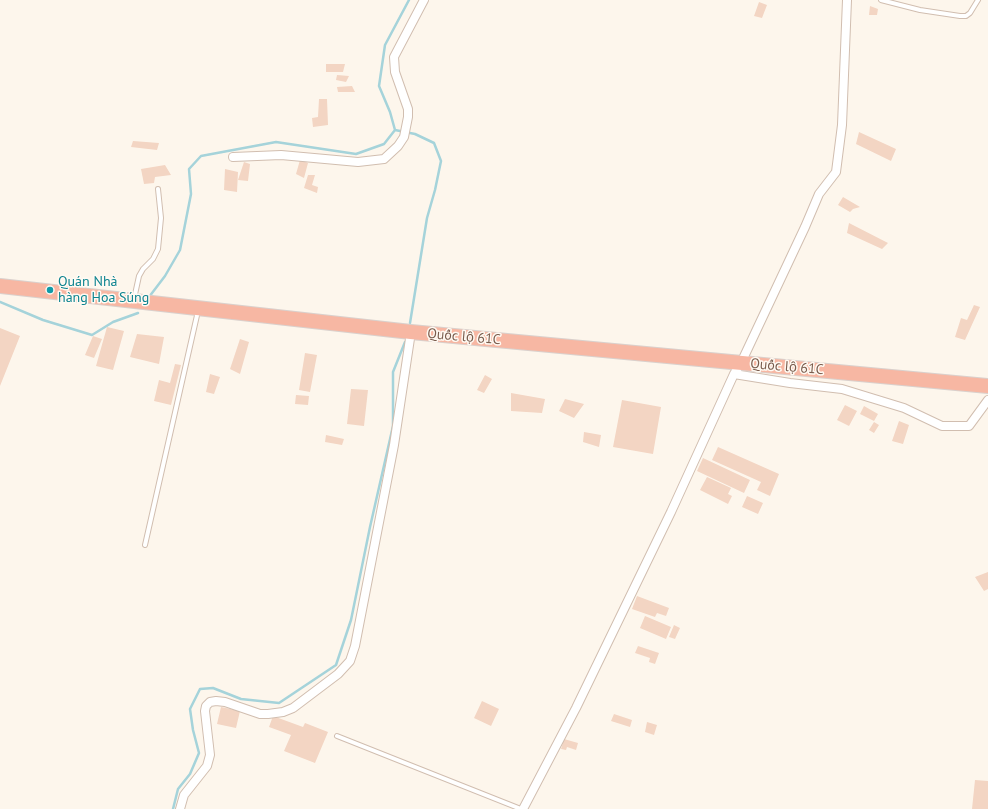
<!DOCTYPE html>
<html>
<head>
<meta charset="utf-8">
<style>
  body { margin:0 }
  canvas { display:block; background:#fdf6ec }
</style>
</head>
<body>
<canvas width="988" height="809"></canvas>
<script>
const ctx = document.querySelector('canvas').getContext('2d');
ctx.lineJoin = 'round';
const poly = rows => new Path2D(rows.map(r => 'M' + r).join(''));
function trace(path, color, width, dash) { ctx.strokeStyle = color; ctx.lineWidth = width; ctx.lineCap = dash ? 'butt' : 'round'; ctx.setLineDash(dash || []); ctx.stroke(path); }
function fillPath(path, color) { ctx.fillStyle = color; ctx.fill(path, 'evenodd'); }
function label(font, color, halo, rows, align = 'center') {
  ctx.font = font + ' "PT Sans",sans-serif'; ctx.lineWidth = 3; ctx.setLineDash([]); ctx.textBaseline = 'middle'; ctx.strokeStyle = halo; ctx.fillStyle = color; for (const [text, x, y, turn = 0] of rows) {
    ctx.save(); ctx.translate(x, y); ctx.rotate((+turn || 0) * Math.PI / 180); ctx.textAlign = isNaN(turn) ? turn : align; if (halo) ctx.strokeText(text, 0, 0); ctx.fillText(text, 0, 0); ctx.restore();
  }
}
trace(poly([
  [395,130,415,134,434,143,441,161,435,190,427,218,410,323],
  [149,297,165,276,180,250,191,194,189,169,201,156,276,142,356,154,384,144,395,130,390,112,379,86,385,45,409,0],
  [0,302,43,320,92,335,113,322,138,313],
  [173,809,178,789,190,774,199,753,193,730,190,709,200,689,213,688,241,699,279,703,336,665,351,620,370,527,393,426,393,372,405,342]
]), '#a5d3da', 2.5);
fillPath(poly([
  [759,2,767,5,762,18,754,16],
  [870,6,878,9,877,15,869,15],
  [326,64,345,64,343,72,326,72],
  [337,75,349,76,346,82,336,80],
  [352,86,355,92,338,92,337,87],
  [319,99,327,99,328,125,313,127,312,118,318,117],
  [859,132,896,149,891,161,856,144],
  [133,141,159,143,157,150,131,147],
  [300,160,308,163,304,178,296,174],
  [244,162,250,164,248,181,238,180],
  [165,165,171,175,155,177,154,183,144,184,141,169],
  [225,169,238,172,237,192,224,190],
  [308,175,315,175,312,185,318,187,317,193,304,188],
  [843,197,860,207,853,209,850,212,838,205],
  [849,223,888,243,882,249,847,233],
  [974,305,980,307,965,340,955,337,961,318,967,320],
  [107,327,124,331,113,370,96,366],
  [0,328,20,336,0,386],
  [137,334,164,337,159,364,130,357],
  [93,336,102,339,94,358,85,355],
  [240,339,249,342,240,374,230,369],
  [305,353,317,355,310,392,299,390],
  [175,364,181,365,171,405,154,401,159,380,170,383],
  [210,374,220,377,214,394,206,392],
  [485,375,492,379,484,393,477,390],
  [351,389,368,390,364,426,347,424],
  [511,393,545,399,542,413,511,411],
  [296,395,309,396,308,405,295,404],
  [565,399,584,404,574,418,559,411],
  [622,400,661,407,653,454,613,447],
  [845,405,857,411,849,426,837,420],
  [864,406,878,414,874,421,860,414],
  [899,421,909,425,903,444,892,441],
  [874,422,879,425,874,433,869,430],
  [584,432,601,435,599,447,583,442],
  [326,435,344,439,342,445,325,442],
  [718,447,779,474,770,496,757,490,761,482,712,460],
  [703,458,750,480,744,493,697,471],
  [707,477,731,488,728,494,732,496,728,504,700,490],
  [747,496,763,503,758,514,742,507],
  [988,572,988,589,984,591,975,577],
  [637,596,669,608,666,616,657,613,655,617,632,609],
  [645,616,671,627,666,639,640,628],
  [674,625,680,628,675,639,669,637],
  [638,646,659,653,655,664,649,662,650,658,635,653],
  [482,701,499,709,491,726,474,718],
  [221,707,240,711,236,728,217,724],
  [614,714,632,720,630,727,611,721],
  [273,716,303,727,305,723,328,732,315,763,284,751,291,735,269,727],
  [647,722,657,725,654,735,645,732],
  [564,739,578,743,576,750,567,747,566,750,561,749],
  [975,780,988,781,988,809,972,809]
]), '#f3d5c3');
const lane = poly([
  [881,0,920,10,960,16,966,16,970,13,978,0],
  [134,299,139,276,143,269,153,259,158,249,161,218,158,189],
  [145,545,198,311],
  [337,736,521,809]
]);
const street = poly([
  [233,157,281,155,358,162,384,159,398,146,404,137,408,117,408,109,395,72,394,57,424,0],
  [734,374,790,383,842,389,904,408,942,426,969,426,988,400],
  [180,809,184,795,207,766,210,755,205,711,206,706,210,702,216,701,225,702,260,714,268,714,283,712,293,708,338,674,350,661,355,646,394,445,411,332],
  [523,809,576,708,671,512,734,374,741,363,805,227,819,194,836,172,842,125,847,0]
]);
const highway = poly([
  [0,286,411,332,988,386]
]);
trace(lane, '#d1beb0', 6);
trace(street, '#d1beb0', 10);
trace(highway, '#dad1cd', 16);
trace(lane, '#fff', 4);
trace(street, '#fff', 8);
trace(highway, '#f7b7a3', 14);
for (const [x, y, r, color] of [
  [50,290,4,"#0f9aa8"]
]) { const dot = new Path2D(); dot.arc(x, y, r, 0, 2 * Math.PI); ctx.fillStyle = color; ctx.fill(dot); trace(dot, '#fffaf3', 1.5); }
label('14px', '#0d838f', '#fffaf3', [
  ["Quán Nhà",58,282],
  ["hàng Hoa Súng",58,298]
], 'left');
label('14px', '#7a5c4d', '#fffaf3', [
  ["Quốc lộ 61C",464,337,5],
  ["Quốc lộ 61C",787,367,5]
]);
</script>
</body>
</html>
